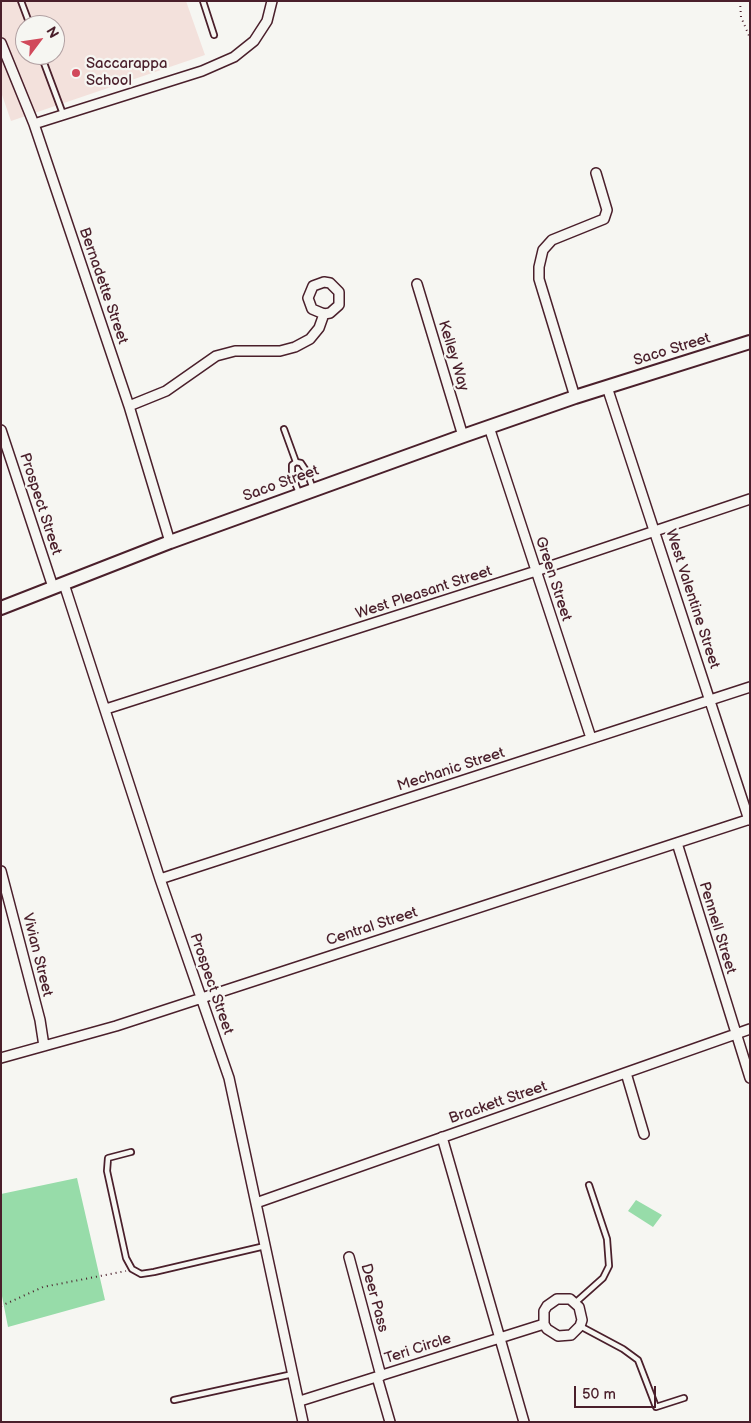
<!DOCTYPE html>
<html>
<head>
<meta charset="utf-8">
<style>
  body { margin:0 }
  #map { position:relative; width:751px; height:1423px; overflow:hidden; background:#f6f6f2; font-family:"Balsamiq Sans",sans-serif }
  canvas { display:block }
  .frame { position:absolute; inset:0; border:2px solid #4a1f2b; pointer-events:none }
  .north { position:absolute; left:15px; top:15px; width:50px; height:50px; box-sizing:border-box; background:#f6f6f2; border:1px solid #b1a0a2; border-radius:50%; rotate:59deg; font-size:14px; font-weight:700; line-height:20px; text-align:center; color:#4a1f2b }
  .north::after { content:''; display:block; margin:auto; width:18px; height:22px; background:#d1495b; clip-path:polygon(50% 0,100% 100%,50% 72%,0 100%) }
  .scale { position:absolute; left:574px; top:1386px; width:82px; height:22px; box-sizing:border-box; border:2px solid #4a1f2b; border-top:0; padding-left:6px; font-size:15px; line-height:18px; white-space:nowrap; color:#4a1f2b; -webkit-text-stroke:4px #f6f6f2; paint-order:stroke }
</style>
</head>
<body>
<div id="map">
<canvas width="751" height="1423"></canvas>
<div class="frame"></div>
<div class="north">N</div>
<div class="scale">50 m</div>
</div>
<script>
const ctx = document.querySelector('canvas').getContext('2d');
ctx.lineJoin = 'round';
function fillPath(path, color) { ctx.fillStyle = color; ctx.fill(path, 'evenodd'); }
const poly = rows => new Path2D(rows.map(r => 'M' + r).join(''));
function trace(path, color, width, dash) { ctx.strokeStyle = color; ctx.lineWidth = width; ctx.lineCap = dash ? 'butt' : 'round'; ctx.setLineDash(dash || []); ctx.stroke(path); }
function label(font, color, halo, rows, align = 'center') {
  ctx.font = font + ' "Balsamiq Sans",sans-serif'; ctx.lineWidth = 4.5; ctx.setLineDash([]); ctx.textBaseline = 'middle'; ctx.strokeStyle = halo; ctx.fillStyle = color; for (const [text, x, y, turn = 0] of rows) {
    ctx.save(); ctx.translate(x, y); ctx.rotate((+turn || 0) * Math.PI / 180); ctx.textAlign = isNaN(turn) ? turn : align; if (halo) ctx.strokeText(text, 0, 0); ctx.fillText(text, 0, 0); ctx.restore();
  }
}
fillPath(poly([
  [1,1,186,1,205,55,11,121,1,92],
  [25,25,55,25,55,55,25,55]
]), '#f3e1dc');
fillPath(poly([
  [77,1178,105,1300,8,1327,1,1291,1,1194],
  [636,1200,662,1215,653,1227,628,1211]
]), '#97dca9');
const lane = poly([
  [21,1,30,25],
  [203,1,214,35],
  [41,55,63,114],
  [284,429,296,462],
  [299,493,292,475,292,465,296,462,301,463,307,472,313,489],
  [131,1152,108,1158,107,1171,126,1258,132,1269,141,1274,154,1272,265,1246],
  [575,1303,603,1278,609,1266,607,1239,589,1185],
  [580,1326,623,1349,638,1360,656,1407,684,1398],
  [174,1400,293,1374]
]);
const street = poly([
  [1,43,34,124,129,406,170,542],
  [34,124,202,71,234,57,254,41,267,21,272,1],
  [417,284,463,436],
  [607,387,749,820],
  [575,397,539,279,539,267,543,250,552,240,604,219,607,210,596,173],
  [129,406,166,391,216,356,235,351,280,351,295,347,310,339,319,328,324,314,330,313,339,305,339,292,330,283,324,282,313,286,308,298,312,309,324,314],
  [489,427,591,738],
  [1,430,53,587],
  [64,584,160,879,229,1078,303,1422],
  [106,709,536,571,750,499],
  [677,843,750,1078],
  [1,871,40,1020,44,1046],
  [160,879,750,687],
  [1,1058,116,1026,750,819],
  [626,1073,644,1134],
  [442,1137,524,1422],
  [256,1203,750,1029],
  [349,1257,381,1376],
  [377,1377,390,1422],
  [300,1401,544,1324,547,1329,558,1336,571,1335,580,1326,582,1320,579,1307,570,1299,557,1299,547,1306,544,1311,544,1324]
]);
const secondary = poly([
  [1,608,170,542,463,436,575,397,750,342]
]);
trace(lane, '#4a1f2b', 8);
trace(street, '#4a1f2b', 12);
trace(secondary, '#4a1f2b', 16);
trace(poly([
  [740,1,741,17,750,38],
  [1,1306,43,1287,126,1271]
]), '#4a1f2b', 2, [1, 4]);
trace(lane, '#f6f6f2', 4.5);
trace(street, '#f6f6f2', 9);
trace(secondary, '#f6f6f2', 12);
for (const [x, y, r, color] of [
  [76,73,5,"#d1495b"]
]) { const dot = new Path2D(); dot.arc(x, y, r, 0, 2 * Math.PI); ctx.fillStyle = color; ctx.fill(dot); trace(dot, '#f6f6f2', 2); }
label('15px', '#4a1f2b', '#f6f6f2', [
  ["Saccarappa",86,64],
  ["School",86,81]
], 'left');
label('15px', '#4a1f2b', '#f6f6f2', [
  ["Bernadette Street",103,286,71],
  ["Saco Street",672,350,-17],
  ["Kelley Way",453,356,73],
  ["Saco Street",281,484,-20],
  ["Prospect Street",40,504,72],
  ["Green Street",553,579,72],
  ["West Pleasant Street",424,593,-18],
  ["West Valentine Street",692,599,72],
  ["Mechanic Street",451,770,-18],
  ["Central Street",372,927,-18],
  ["Pennell Street",717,928,73],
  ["Vivian Street",37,955,76],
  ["Prospect Street",211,984,71],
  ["Brackett Street",498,1103,-19],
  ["Deer Pass",374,1298,75],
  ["Teri Circle",418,1349,-18]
]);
</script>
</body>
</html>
